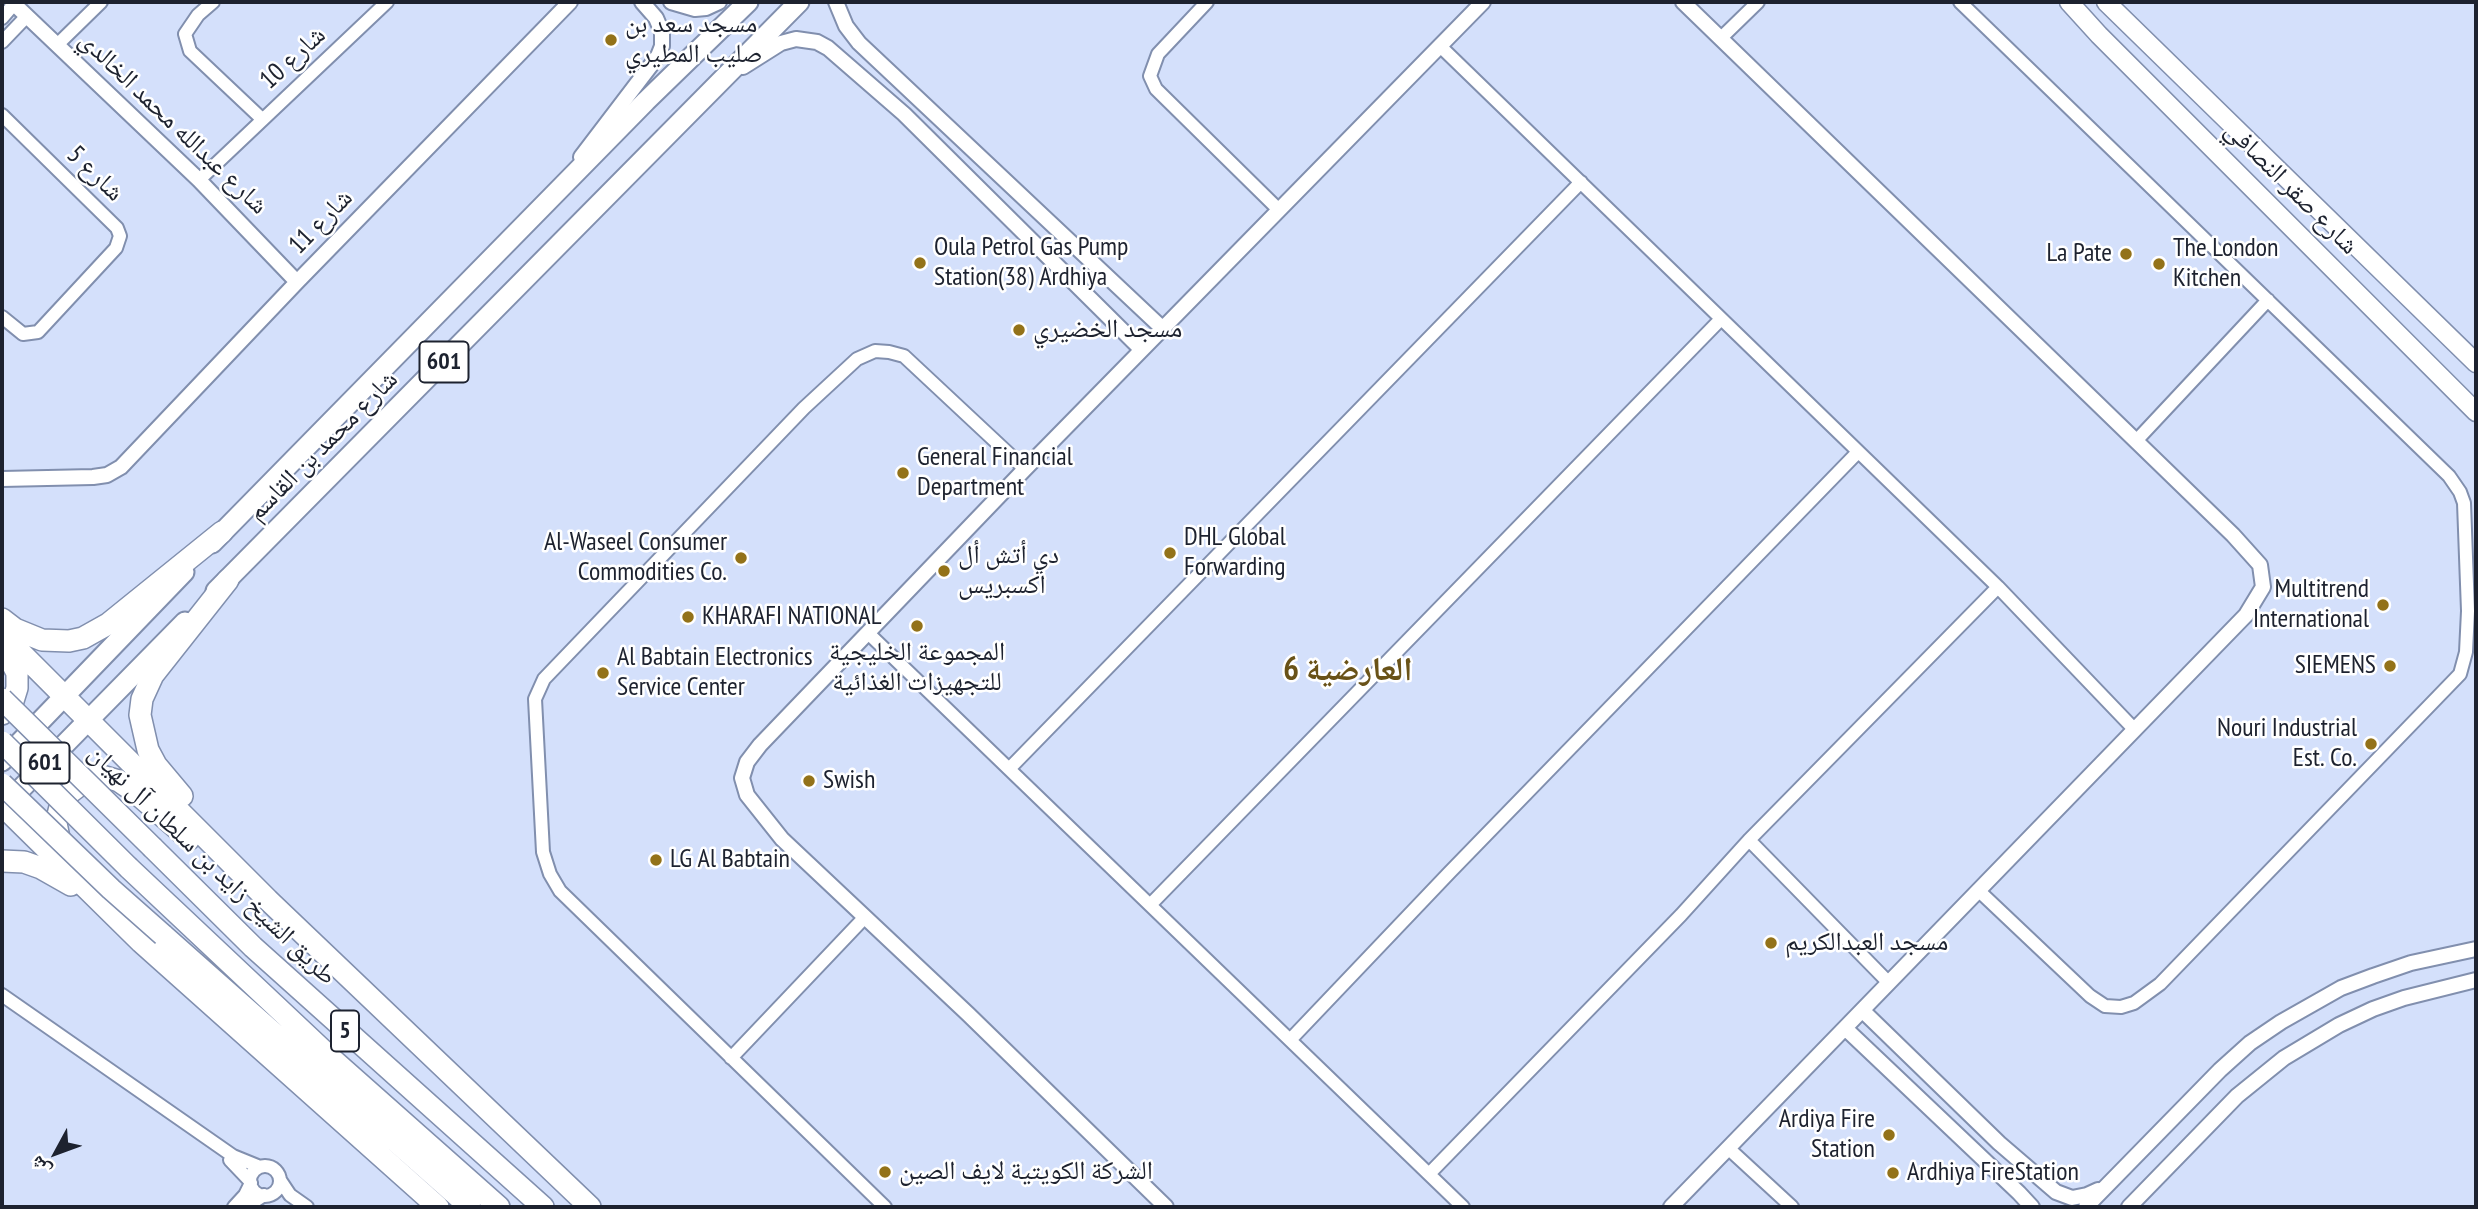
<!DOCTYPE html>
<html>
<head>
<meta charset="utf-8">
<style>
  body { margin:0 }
  #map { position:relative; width:2478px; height:1209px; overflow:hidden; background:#d4e0fb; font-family:"PT Sans Narrow","Noto Naskh Arabic",sans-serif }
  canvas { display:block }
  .frame { position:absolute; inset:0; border:4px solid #1d222f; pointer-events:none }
  .north { position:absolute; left:21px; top:1118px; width:70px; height:70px; -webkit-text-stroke:5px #fff; paint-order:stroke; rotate:229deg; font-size:19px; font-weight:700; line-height:28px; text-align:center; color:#1d222f }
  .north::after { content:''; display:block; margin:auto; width:24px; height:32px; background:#1d222f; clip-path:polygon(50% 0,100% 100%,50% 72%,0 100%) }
</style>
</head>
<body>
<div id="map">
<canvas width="2478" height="1209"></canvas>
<div class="frame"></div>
<div class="north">ش</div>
</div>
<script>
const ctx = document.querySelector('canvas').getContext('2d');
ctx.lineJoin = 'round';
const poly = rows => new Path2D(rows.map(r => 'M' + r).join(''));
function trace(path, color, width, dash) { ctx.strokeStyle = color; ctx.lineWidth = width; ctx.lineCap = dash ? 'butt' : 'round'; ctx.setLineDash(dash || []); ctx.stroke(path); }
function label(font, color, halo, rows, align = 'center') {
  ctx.font = font + ' "PT Sans Narrow","Noto Naskh Arabic",sans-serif'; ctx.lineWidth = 5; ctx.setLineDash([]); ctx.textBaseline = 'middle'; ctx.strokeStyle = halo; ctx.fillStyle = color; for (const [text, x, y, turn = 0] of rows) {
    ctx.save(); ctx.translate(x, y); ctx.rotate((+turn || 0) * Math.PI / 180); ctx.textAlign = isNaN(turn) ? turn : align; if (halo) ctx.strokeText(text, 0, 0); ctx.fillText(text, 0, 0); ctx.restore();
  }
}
const minor = poly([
  [213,2,198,15,185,34,190,51,262,119],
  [1207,2,1158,54,1150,76,1156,89,1279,210],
  [1960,2,2449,476,2460,492,2464,503,2468,611,2466,652,2460,674,2160,984,2134,1003,2121,1007,2105,1006,2090,996,1978,890],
  [2,18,14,4],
  [1721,38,1758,2],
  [2,42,27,16],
  [57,45,101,2],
  [1440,46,1998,587,2134,729],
  [2,115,117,228,120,236,116,248,38,332,23,334,2,317],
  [199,180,387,2],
  [2136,441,2268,300],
  [868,633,1463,1207],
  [1009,769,1581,182],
  [1749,840,1889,983],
  [1150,905,1720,320],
  [2,995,233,1156,260,1167],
  [1290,1040,1449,873,1857,453],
  [731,1058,865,917],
  [1728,1148,1792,1207],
  [230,1160,250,1181],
  '250 1181a15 15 0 1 1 30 0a15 15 0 1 1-30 0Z',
  [1429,1174,1681,915,1749,840,1998,587],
  [280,1180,290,1195,307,1207],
  [234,1207,245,1195,251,1183],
  [246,1207,264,1195],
  [885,1207,560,891,550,874,543,852,535,699,544,679,804,408,857,359,875,351,889,352,904,356,1025,469]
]);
const tertiary = poly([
  [12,2,199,180,297,282],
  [671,2,695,9,706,8,719,2],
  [836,2,846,26,859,43,1162,328],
  [743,67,781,43,796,39,817,42,828,48,904,114,1141,349],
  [581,157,658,56,662,46,662,32,656,18,642,2],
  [2,479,93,477,107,475,121,467,297,282,570,2],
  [1863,1011,1999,1143,2056,1192,2072,1198,2087,1195,2098,1190],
  [1846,1029,2019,1193,2032,1207],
  [1166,1207,968,1014,782,839,747,795,742,778,747,762,760,745,1025,469,1483,2],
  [1671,1207,2246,615,2263,587,2260,565,2233,535,1683,2],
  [2086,1207,2220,1070,2250,1043,2281,1022,2341,988,2373,976,2411,963,2476,949],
  [2129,1207,2237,1096,2284,1058,2339,1025,2373,1009,2404,998,2476,980]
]);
const secondary = poly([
  [2069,2,2099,35,2476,412],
  [2106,2,2476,363]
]);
const primary = poly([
  [212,543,646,101,748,2],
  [216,591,799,2],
  [2,761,184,572],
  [5,805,185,622]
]);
const motorway = poly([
  [2,619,15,629,42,640,69,641,83,638,108,624,222,532],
  [2,634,268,900,590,1207],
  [2,644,17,673,17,688,13,701,2,714],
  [182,796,156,765,148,750,140,715,142,699,153,675,228,580],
  [2,805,141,942,438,1207],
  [61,848,56,823,60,807,68,794,88,779,102,776,119,781,135,792,189,839],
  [153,848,253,947,543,1207],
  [2,861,24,862,41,868,71,885],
  [129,868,332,1059,499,1207],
  [163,935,470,1207]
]);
trace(minor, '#818fae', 16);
trace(tertiary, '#818fae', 18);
trace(secondary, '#818fae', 21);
trace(primary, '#818fae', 23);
trace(motorway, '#818fae', 24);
trace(minor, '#fff', 12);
trace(tertiary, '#fff', 14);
trace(secondary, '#fff', 18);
trace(primary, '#fff', 19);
trace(motorway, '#fff', 21);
const motorwayBridge = poly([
  [2,699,153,848],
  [2,742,129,868],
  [2,784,111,889,163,935]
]);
trace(motorwayBridge, '#818fae', 24, []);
trace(motorwayBridge, '#fff', 21);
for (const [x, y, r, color] of [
  [611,40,7,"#937219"],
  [2126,254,7,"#937219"],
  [920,263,7,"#937219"],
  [2159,264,7,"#937219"],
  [1019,330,7,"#937219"],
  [903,473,7,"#937219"],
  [1170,553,7,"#937219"],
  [741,558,7,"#937219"],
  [944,571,7,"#937219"],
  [2383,605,7,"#937219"],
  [688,617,7,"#937219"],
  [917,626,7,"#937219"],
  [2390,666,7,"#937219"],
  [603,673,7,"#937219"],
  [2371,744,7,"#937219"],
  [809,781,7,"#937219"],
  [656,860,7,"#937219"],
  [1771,943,7,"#937219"],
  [1889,1135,7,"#937219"],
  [885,1172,7,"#937219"],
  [1893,1173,7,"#937219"]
]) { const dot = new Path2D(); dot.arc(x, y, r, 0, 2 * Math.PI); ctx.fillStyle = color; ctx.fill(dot); trace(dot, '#fff', 2.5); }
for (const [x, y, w] of [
  [444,362,49],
  [45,763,49],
  [345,1031,28]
]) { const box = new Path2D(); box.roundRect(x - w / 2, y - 20.5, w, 41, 5); ctx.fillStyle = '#fff'; ctx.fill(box); trace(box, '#1d222f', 2); }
label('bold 24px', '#1d222f', null, [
  ["601",444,362],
  ["601",45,763],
  ["5",345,1031]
]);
label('26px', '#1d222f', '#fff', [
  ["مسجد سعد بن",625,25],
  ["صليب المطيري",625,55],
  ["Oula Petrol Gas Pump",934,248],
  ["Station(38) Ardhiya",934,278],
  ["The London",2173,249],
  ["Kitchen",2173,279],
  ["La Pate",2112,254,"right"],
  ["مسجد الخضيري",1033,330],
  ["General Financial",917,458],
  ["Department",917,488],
  ["DHL Global",1184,538],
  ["Forwarding",1184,568],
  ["Al-Waseel Consumer",727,543,"right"],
  ["Commodities Co.",727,573,"right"],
  ["دي أتش أل",958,556],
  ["اكسبريس",958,586],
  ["Multitrend",2369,590,"right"],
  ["International",2369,620,"right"],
  ["KHARAFI NATIONAL",702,617],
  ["المجموعة الخليجية",917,653,"center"],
  ["للتجهيزات الغذائية",917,683,"center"],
  ["Al Babtain Electronics",617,658],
  ["Service Center",617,688],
  ["SIEMENS",2376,666,"right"],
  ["Nouri Industrial",2357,729,"right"],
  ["Est. Co.",2357,759,"right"],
  ["Swish",823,781],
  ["LG Al Babtain",670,860],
  ["مسجد العبدالكريم",1785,943],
  ["Ardiya Fire",1875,1120,"right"],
  ["Station",1875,1150,"right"],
  ["الشركة الكويتية لايف الصين",899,1172],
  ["Ardhiya FireStation",1907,1173]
], 'left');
label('26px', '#1d222f', '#fff', [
  ["شارع 10",293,58,-43],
  ["شارع عبدالله محمد الخالدي",173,123,44],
  ["شارع 5",95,174,44],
  ["شارع صقر النصافي",2291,188,45],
  ["شارع 11",321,222,-46],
  ["شارع محمد بن القاسم",323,446,-45],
  ["طريق الشيخ زايد بن سلطان آل نهيان",212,865,44]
]);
label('bold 33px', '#695218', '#fff', [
  ["العارضية 6",1348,671]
]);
</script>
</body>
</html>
